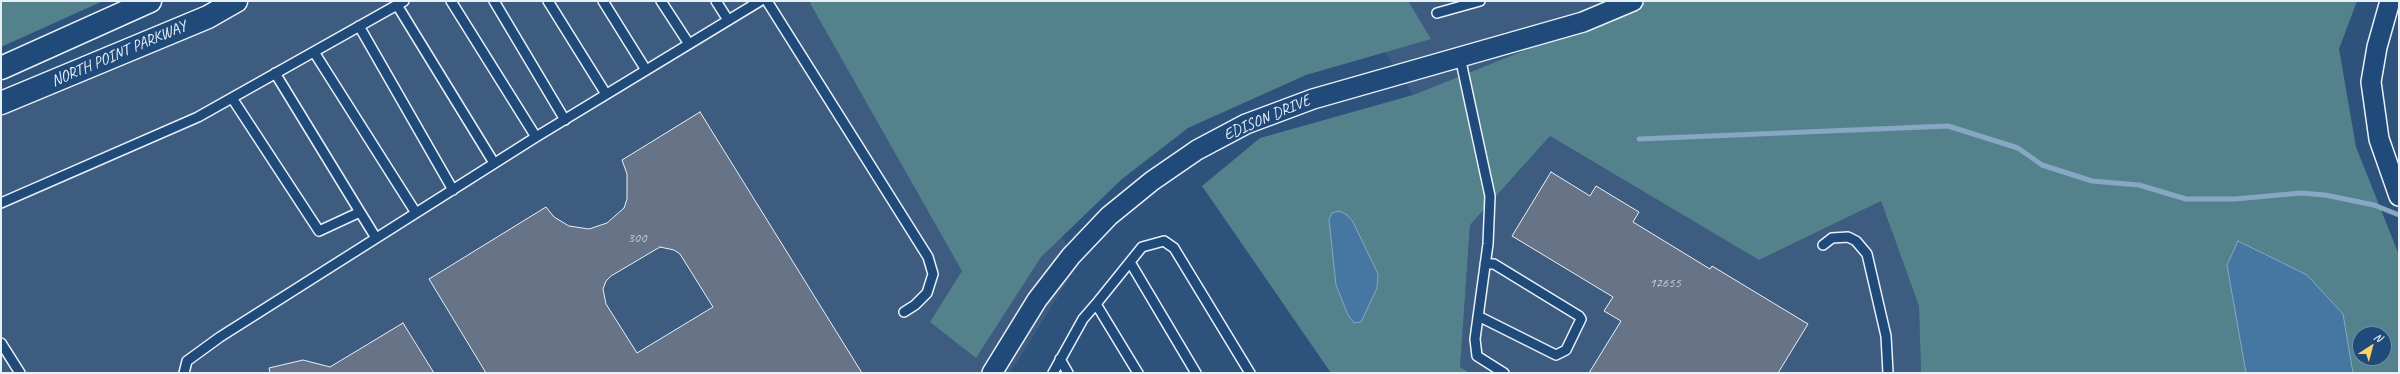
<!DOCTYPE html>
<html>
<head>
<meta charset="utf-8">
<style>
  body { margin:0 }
  #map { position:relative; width:2400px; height:374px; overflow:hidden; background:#2d527c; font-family:Caveat,sans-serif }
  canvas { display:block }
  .frame { position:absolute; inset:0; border:2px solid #e8f1f8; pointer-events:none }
  .north { position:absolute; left:2352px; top:326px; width:40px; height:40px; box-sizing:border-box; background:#1f4a7a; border:1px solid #6f8dac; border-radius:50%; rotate:36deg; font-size:11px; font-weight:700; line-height:16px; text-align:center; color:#e8f1f8 }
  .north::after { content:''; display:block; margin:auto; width:14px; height:18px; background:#ffd166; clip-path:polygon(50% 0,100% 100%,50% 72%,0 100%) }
</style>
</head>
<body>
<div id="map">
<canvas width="2400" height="374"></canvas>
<div class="frame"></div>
<div class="north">N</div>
</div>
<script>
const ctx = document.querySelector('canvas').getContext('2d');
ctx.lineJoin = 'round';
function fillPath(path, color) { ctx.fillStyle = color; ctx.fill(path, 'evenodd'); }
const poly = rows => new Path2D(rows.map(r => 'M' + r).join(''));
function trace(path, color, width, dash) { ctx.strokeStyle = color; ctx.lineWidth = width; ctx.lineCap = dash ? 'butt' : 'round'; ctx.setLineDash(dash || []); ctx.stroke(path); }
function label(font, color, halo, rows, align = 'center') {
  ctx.font = font + ' Caveat,sans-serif'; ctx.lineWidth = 3; ctx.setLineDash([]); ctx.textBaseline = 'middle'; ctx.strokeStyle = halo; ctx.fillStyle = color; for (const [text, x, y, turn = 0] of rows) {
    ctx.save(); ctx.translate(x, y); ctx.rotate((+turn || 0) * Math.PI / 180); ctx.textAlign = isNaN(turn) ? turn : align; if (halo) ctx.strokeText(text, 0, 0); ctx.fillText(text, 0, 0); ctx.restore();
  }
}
fillPath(poly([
  [245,1,919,1,1078,264,1010,373,1,373,1,114],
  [1351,1,1648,1,1413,95],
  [1550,136,1759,260,1881,201,1919,306,1921,373,1470,373,1460,367,1470,225]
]), '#3e5c7f');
fillPath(poly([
  [1,1,103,1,1,47],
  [813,1,1408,1,1431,39,1306,75,1188,128,1122,179,1041,257,976,358,930,322,962,271,810,3],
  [1648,1,2357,1,2339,49,2356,147,2399,255,2399,373,1921,373,1919,306,1881,201,1759,260,1550,136,1470,225,1460,367,1470,373,1331,373,1202,186,1260,138,1413,95],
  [2360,334,2384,334,2384,358,2360,358]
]), '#53828c');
const water = poly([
  [1339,211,1347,215,1353,222,1378,274,1377,288,1361,322,1354,323,1348,315,1336,285,1329,220,1332,213,1339,211],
  [2238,241,2307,275,2343,314,2353,373,2246,373,2227,265,2238,241]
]);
fillPath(water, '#4676a2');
trace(water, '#87a7c4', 1);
trace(poly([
  [1639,139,1948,126,2018,148,2042,165,2092,181,2139,185,2186,199,2235,199,2301,193,2325,195,2374,205,2399,215]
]), '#87a7c4', 5);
const building = poly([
  [700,112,862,373,486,373,429,279,546,207,554,217,569,226,589,229,607,223,624,208,627,199,627,174,622,160,700,112],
  [660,247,674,250,680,254,713,307,637,353,606,304,603,289,606,281,611,276,660,247],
  [1551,172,1590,196,1596,186,1639,212,1633,222,1710,269,1712,266,1808,324,1778,373,1589,373,1621,321,1604,311,1613,297,1512,236,1551,172],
  [403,323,434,373,270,373,269,368,303,360,330,367,403,323]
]);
fillPath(building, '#677386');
trace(building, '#e8f1f8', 1);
const lane = poly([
  [451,1,536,137],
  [494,1,565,120],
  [548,1,606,94],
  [603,1,646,70],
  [661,1,689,44],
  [716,1,728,20],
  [767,1,928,257,933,274,927,293,915,305,904,312],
  [397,5,494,163],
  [1437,13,1480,1],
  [359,26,453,190],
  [314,52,416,213],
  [1460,57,1490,196,1488,244,1475,339,1477,356,1504,373],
  [275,73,360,212],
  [232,98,319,231,360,212,376,238],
  [1,203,198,117,404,1],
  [1823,245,1832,238,1848,237,1856,241,1867,254,1886,336,1888,373],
  [1130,262,1196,373],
  [1096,304,1142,247,1164,241,1174,248,1250,373],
  [1478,316,1556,355,1566,350,1581,319,1579,316,1494,264,1485,264],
  [1,343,20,373],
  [1060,359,1068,373],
  [184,373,187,361,220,337,536,137,760,1],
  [1053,373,1083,319,1096,304,1138,373]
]);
const street = poly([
  [2390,1,2377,47,2371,82,2379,139,2399,196],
  [992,373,1037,300,1071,256,1109,216,1152,181,1197,150,1246,124,1313,99,1583,22,1633,1]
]);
const secondary = poly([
  [1,68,150,1],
  [1,103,208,17,236,1]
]);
trace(lane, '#e8f1f8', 12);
trace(street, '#e8f1f8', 22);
trace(secondary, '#e8f1f8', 25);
trace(lane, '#1f4a7a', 9);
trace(street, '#1f4a7a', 19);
trace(secondary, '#1f4a7a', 22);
label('14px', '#c8d2dc', null, [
  ["300",637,238],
  ["12655",1665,283]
]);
label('16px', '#e8f1f8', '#1f4a7a', [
  ["NORTH POINT PARKWAY",119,54,-23],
  ["EDISON DRIVE",1267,118,-23]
]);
</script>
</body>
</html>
